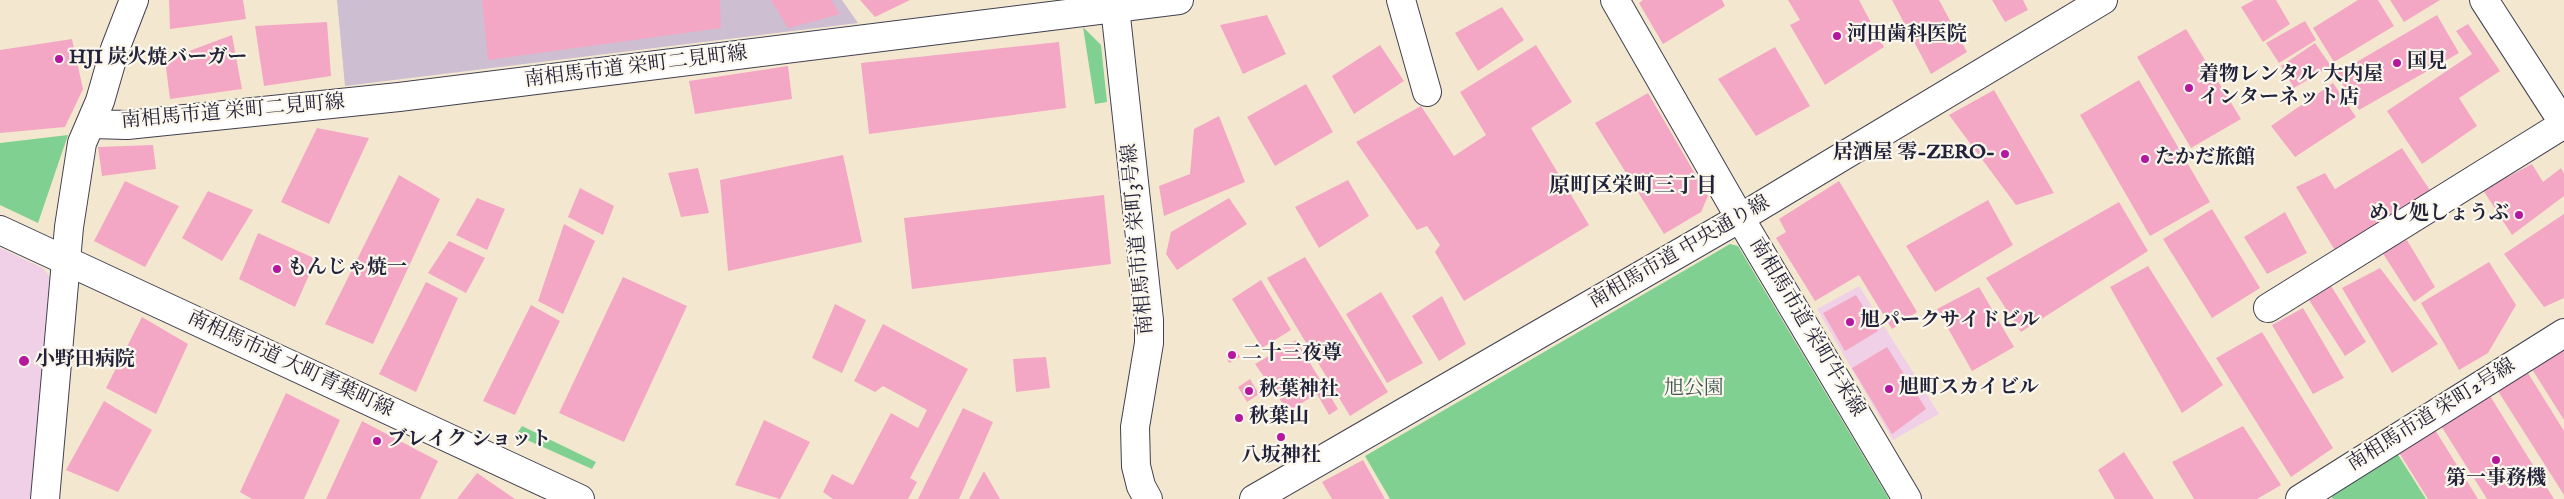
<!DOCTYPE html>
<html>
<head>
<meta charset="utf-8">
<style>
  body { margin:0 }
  canvas { display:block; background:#f3e8cf }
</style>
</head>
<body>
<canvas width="2564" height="499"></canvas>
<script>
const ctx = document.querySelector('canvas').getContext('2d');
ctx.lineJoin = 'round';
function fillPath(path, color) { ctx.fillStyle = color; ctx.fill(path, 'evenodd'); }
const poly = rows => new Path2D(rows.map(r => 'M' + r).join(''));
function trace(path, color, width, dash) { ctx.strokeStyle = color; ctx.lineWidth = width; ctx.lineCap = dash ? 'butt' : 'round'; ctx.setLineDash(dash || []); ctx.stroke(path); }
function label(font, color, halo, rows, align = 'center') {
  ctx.font = font + ' "IM FELL English","Noto Serif JP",serif'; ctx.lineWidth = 4.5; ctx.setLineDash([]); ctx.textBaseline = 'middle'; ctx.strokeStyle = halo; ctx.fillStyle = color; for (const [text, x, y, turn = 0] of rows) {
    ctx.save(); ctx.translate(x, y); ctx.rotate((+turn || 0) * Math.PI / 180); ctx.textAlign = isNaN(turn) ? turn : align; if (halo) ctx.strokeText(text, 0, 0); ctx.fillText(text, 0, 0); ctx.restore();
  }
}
fillPath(poly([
  [0,248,43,268,55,284,32,499,0,499],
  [1859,286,1939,414,1893,440,1817,309]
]), '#efd0e6');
fillPath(poly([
  [337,0,842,0,858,23,345,86]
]), '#cdbed2');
fillPath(poly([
  [1083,27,1101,45,1107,102,1095,104],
  [68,135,38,223,0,205,0,143],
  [1730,244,1738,246,1889,499,1390,499,1365,456],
  [522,426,596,462,592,469,516,435],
  [2395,450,2426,499,2333,499,2329,493]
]), '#80d191');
fillPath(poly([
  [169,0,243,0,246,19,170,29],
  [482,0,720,0,721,28,488,60],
  [771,0,831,0,840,14,788,28],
  [860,0,910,0,875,17],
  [1643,0,1722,0,1725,6,1663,44,1639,3],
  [1788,0,1859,0,1884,47,1825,85,1790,25,1800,20],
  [1892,0,1939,0,1967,52,1931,74],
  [1992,0,2023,0,2028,10,2005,22],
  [2254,0,2276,0,2290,24,2263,42,2241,7],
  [2358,0,2378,0,2394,26,2334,62,2313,28],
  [2390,0,2440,0,2404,22],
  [1502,7,1524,40,1478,71,1455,33],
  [1267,15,1286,54,1243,74,1220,25],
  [2437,15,2459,53,2359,110,2336,74],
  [2305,21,2316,40,2279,63,2266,43],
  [327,22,331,76,264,86,255,26],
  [2468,24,2500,71,2459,98,2477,126,2422,164,2387,111,2472,54,2456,31],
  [2186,29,2241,119,2191,148,2137,57],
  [232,35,242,89,170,99,165,60],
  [72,39,83,89,65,127,0,133,0,50],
  [1059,42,1066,108,869,134,861,63],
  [2315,43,2331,66,2294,88,2281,66],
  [1380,45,1404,81,1354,114,1332,76],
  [1536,45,1572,102,1531,128,1589,225,1464,301,1435,252,1440,245,1427,226,1417,230,1356,142,1421,106,1454,156,1486,135,1460,92],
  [1775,47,1810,106,1756,136,1718,79],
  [788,66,792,99,695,114,689,81],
  [2139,80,2210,202,2150,236,2080,115],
  [2333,83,2356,117,2295,157,2271,126],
  [1306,84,1333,132,1275,166,1247,117],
  [1994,90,2054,193,2016,205,1949,115],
  [1648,93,1708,196,1701,212,1664,234,1595,123],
  [1219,116,1245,182,1164,216,1159,186,1190,174,1194,129],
  [317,128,369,138,329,224,281,202],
  [153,145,156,169,102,176,98,147],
  [2402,148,2431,192,2336,252,2296,187,2325,173,2335,189],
  [843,155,862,242,728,271,720,180],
  [2532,164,2543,182,2561,168,2564,174,2564,196,2512,235,2483,190],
  [698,168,709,213,681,217,668,173],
  [399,175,440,199,373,344,325,324],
  [1348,180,1369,216,1319,248,1295,207],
  [125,181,179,206,145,267,94,241],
  [1839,181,1917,312,1892,329,1859,275,1815,301,1776,238,1786,232,1779,219],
  [580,188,614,206,603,235,568,217],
  [208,191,253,210,222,261,182,238],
  [1104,195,1111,264,912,289,904,218],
  [477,198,505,209,487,250,456,235],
  [1229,198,1247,224,1177,270,1166,254,1171,232],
  [1988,200,2013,245,1935,292,1906,246],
  [2119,202,2148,251,2021,332,1986,278],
  [2212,209,2260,288,2212,318,2163,239],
  [2285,212,2307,253,2267,274,2244,237],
  [2564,214,2564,298,2544,307,2504,254],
  [564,224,595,241,563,314,538,301],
  [258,233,316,259,295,307,239,279],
  [2407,240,2435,287,2414,302,2382,252],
  [449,241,485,258,466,293,428,273],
  [1305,257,1388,392,1350,416,1267,278],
  [2489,262,2516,305,2488,353,2459,370,2421,303],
  [2148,266,2223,385,2182,413,2110,287],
  [2380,268,2438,344,2392,373,2342,288],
  [623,277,687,306,624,442,559,413],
  [1261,280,1291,330,1262,348,1232,299],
  [426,282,458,298,416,392,379,374],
  [2331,286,2366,342,2345,356,2309,300],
  [1979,287,2014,347,1972,371,1937,309],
  [1381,292,1423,363,1387,383,1346,314],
  [1856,295,1878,331,1845,351,1823,313],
  [1442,296,1466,344,1439,361,1412,316],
  [835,304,866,320,842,373,812,358],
  [531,305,560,321,515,415,483,401],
  [2303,308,2344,378,2313,394,2272,325],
  [142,317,188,344,156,414,106,388],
  [883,324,968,369,910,478,917,482,908,499,833,499,823,492,832,474,853,485,891,413,918,428,927,410,883,386,875,392,854,381],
  [2262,332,2333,448,2291,477,2216,358],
  [1296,340,1338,409,1329,415,1317,394,1288,411,1255,364],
  [2564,344,2564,420,2530,366],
  [1887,347,1926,409,1892,434,1852,368],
  [1236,350,1240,357,1229,363,1226,356],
  [1046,357,1050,388,1016,392,1013,359],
  [2528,373,2564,431,2564,495,2498,391],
  [1250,379,1259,394,1247,402,1238,387],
  [2487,391,2554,499,2487,499,2438,421],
  [286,393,340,420,304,499,252,499,240,492],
  [104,401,152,430,118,492,66,470],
  [963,408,993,422,959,499,918,499],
  [764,420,810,442,780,499,735,485],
  [362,421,438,461,420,499,326,499],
  [2432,425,2478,499,2428,499,2395,446],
  [2243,426,2281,485,2257,499,2194,499,2172,462],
  [2124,452,2154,499,2115,499,2098,470],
  [1363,460,1385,499,1332,499,1322,482],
  [984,471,1000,499,969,499],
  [477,473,515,499,457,499]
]), '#f4a7c4');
const minor = poly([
  [1401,0,1427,92],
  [1615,0,1740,218,1907,499],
  [2484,0,2564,124],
  [1115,7,1149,320,1149,343,1135,427,1136,466,1141,486,1148,499],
  [92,124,127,125,399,97,1179,0],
  [0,230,580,499],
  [2268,308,2564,124],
  [45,499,69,227,82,143,100,101,115,49,134,0],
  [1254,499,1740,218,2103,0],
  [2300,499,2564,333]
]);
trace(minor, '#414051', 30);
trace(minor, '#fff', 28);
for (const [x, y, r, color] of [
  [1837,36,5,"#b5179e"],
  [59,59,5,"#b5179e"],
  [2397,63,5,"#b5179e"],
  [2189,88,5,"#b5179e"],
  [2005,154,5,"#b5179e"],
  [2145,159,5,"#b5179e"],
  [2519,215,5,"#b5179e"],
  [277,269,5,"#b5179e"],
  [1850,322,5,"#b5179e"],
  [1232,355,5,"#b5179e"],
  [24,361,6,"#b5179e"],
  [1889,389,5,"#b5179e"],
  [1249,391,5,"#b5179e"],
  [1239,418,5,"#b5179e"],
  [1281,437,5,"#b5179e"],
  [377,441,5,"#b5179e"],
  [2496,460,5,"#b5179e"]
]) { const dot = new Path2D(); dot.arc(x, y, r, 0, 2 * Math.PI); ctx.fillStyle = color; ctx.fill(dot); trace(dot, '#fbf7ec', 2); }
label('bold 20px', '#22223b', '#fbf7ec', [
  ["河田歯科医院",1847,36],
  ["HJI 炭火焼バーガー",69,59],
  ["国見",2407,63],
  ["着物レンタル 大内屋",2199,76],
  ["インターネット店",2199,99],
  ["居酒屋 零-ZERO-",1995,154,"right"],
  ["たかだ旅館",2155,159],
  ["めし処しょうぶ",2509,215,"right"],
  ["もんじゃ焼一",287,269],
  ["旭パークサイドビル",1860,322],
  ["二十三夜尊",1242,355],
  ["小野田病院",35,361],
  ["旭町スカイビル",1899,389],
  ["秋葉神社",1259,391],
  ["秋葉山",1249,418],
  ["ブレイク ショット",387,441],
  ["八坂神社",1281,457,"center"],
  ["第一事務機",2496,480,"center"]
], 'left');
label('20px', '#22223b', '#fbf7ec', [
  ["南相馬市道 栄町二見町線",636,68,-7],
  ["南相馬市道 栄町二見町線",233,113,-5],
  ["南相馬市道 栄町3号線",1139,239,-95],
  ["南相馬市道 中央通り線",1680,253,-30],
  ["南相馬市道 栄町牛来線",1806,328,59],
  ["南相馬市道 大町青葉町線",290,365,25],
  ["南相馬市道 栄町2号線",2432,416,-32]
]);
label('20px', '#3e5755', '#fbf7ec', [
  ["旭公園",1694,390]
]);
label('bold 21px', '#22223b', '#fbf7ec', [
  ["原町区栄町三丁目",1633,188]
]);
</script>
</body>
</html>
